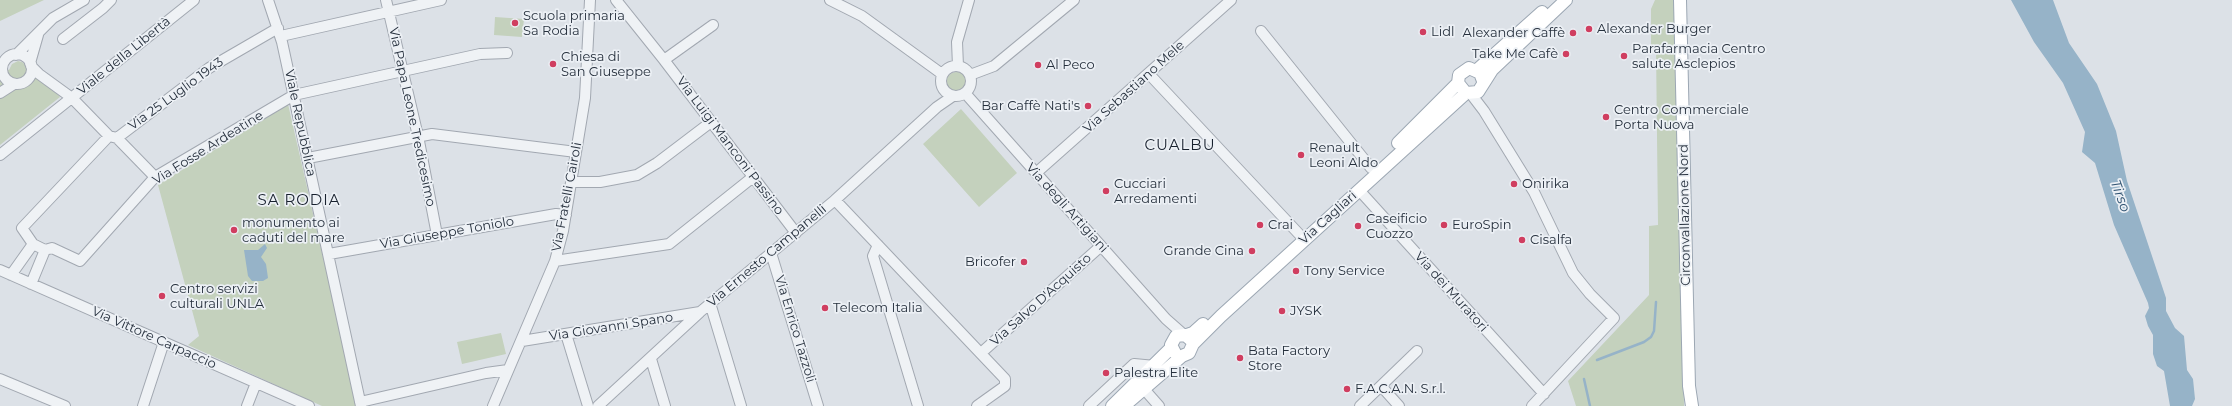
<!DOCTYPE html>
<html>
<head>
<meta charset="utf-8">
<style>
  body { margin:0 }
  canvas { display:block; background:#dce1e7 }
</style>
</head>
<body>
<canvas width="2232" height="406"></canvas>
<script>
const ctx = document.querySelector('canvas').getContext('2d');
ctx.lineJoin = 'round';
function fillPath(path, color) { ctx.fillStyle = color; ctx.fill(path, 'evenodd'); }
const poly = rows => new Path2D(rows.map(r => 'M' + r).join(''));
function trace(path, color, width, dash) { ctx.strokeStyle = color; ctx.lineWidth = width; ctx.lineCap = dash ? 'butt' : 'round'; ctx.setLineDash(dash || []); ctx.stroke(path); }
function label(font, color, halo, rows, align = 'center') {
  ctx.font = font + ' Montserrat,sans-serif'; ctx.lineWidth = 3.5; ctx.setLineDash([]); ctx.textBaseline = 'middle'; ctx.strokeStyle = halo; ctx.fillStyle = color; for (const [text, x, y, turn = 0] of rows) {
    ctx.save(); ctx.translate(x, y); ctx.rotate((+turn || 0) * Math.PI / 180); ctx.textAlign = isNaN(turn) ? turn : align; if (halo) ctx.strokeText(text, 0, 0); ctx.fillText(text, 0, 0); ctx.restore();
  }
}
fillPath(poly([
  [0,0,44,0,0,21],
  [1655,0,1674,0,1684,406,1576,406,1568,381,1649,295,1649,226,1658,225,1656,47,1651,47,1651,9],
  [495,17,524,19,522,37,494,35],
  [18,61,22,62,27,66,28,75,46,80,60,97,0,145,0,67,9,70,12,64],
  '946 83a11 11 0 1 1 22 0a11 11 0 1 1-22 0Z',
  [288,104,357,406,322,406,188,345,199,336,158,185],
  [961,109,1017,173,979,207,923,144],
  [501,333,506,354,462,364,457,342]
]), '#c4d1bd');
fillPath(poly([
  [2011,0,2053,0,2069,43,2097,84,2116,131,2127,181,2166,298,2166,311,2175,328,2184,336,2187,370,2193,379,2195,399,2192,406,2170,406,2164,371,2157,366,2153,354,2153,335,2148,326,2145,316,2149,308,2148,303,2114,225,2095,163,2082,152,2085,132,2063,83,2034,42],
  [265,244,267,248,261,257,266,264,268,278,263,281,252,281,248,276,244,250,258,250]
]), '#96b3c8');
trace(poly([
  [1597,360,1644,342,1651,337,1654,331,1656,302],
  [1584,379,1590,406]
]), '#96b3c8', 2.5);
const minor = poly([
  [268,0,282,42,361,406],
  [386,0,418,136,437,235],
  [616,0,664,60,796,233],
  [830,0,862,16,942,74],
  [1261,31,1371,168],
  [281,36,441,0],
  [63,39,103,8,111,0],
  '2 69a15 15 0 1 1 30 0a15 15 0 1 1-30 0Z',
  [16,55,53,18,84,0],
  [664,60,713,25],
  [30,63,38,35],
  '941 81a15 15 0 1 1 30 0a15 15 0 1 1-30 0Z',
  [31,66,39,74,72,98,109,136,117,138,155,177],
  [958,66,957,42,969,0],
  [1149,74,1299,234],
  [970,75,994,66,1074,0],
  [0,93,14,84],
  [965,93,1166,319,1183,334],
  [1471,94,1484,111,1534,192,1573,273,1590,294,1614,318,1532,406],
  [117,138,209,68,278,28],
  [0,155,194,0],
  [308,158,432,134,576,152],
  [1036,173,1231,0],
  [571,182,600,182,637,175,657,163,711,122],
  [1359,190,1544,394],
  [835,200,1005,379,1005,386,977,406],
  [33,244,22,228,109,136],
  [878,245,873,256,918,406],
  [45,250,52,248,80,261,155,177,294,95,480,54,507,53],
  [771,253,818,406],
  [329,254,556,214,566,215],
  [555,261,669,244,753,177],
  [0,270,309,406],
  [11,275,33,244,45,250,31,284],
  [710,303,741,406],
  [566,334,588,406],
  [522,341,700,312],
  [981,353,1101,246],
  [651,359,665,406],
  [0,379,65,406],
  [1382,387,1399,406],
  [1144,389,1159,406],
  [360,402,486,373,508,370],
  [143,406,164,342],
  [247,406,256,383],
  [493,406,555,261,563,231,585,98,590,0],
  [598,406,700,312,835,200,937,107,953,96],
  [1089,406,1134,364,1155,366],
  [1360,406,1417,351]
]);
const major = poly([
  [1680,0,1689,386,1692,406],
  [1477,70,1542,12],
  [1483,81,1480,73,1469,68,1459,75,1458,83,1466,93,1478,92,1492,70,1566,0],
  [1398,143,1458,83],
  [1187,335,1193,333,1203,324],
  [1175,353,1171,345,1176,336,1185,335,1192,341],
  [1112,406,1171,348],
  [1124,406,1182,356,1189,353,1193,344,1221,316,1466,93]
]);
trace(minor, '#a2a8b1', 12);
trace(major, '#9ca7b3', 14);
trace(minor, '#eff2f5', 10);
trace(major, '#fff', 12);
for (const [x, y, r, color] of [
  [515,23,4,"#d03e60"],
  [1589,29,4,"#d03e60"],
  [1423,32,4,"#d03e60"],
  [1573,33,4,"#d03e60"],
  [1566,54,4,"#d03e60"],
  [1624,56,4,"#d03e60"],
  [553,64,4,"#d03e60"],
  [1038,65,4,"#d03e60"],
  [1088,106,4,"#d03e60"],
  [1606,117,4,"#d03e60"],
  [1301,155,4,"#d03e60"],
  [1514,184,4,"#d03e60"],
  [1106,191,4,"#d03e60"],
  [1260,225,4,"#d03e60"],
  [1444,225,4,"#d03e60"],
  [1358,226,4,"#d03e60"],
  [234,230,4,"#d03e60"],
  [1522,240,4,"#d03e60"],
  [1252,251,4,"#d03e60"],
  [1024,262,4,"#d03e60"],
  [1296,271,4,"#d03e60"],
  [162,296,4,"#d03e60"],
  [825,308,4,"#d03e60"],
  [1282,311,4,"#d03e60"],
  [1240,358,4,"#d03e60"],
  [1106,373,4,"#d03e60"],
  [1347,389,4,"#d03e60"]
]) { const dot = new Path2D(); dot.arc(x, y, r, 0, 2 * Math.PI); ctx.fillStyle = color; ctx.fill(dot); trace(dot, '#ecf0f5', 1.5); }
label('13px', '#26303d', '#ecf0f5', [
  ["Scuola primaria",523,16],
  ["Sa Rodia",523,31],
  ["Alexander Burger",1597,29],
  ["Lidl",1431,32],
  ["Alexander Caffè",1565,33,"right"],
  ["Parafarmacia Centro",1632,49],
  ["salute Asclepios",1632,64],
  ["Take Me Cafè",1558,54,"right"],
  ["Chiesa di",561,57],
  ["San Giuseppe",561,72],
  ["Al Peco",1046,65],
  ["Bar Caffè Nati's",1080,106,"right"],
  ["Centro Commerciale",1614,110],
  ["Porta Nuova",1614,125],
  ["Renault",1309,148],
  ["Leoni Aldo",1309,163],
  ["Cucciari",1114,184],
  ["Arredamenti",1114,199],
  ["Onirika",1522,184],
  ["Caseificio",1366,219],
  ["Cuozzo",1366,234],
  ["monumento ai",242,223],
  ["caduti del mare",242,238],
  ["Crai",1268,225],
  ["EuroSpin",1452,225],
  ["Cisalfa",1530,240],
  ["Grande Cina",1244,251,"right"],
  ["Bricofer",1016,262,"right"],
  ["Tony Service",1304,271],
  ["Centro servizi",170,289],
  ["culturali UNLA",170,304],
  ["Telecom Italia",833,308],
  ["JYSK",1290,311],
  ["Bata Factory",1248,351],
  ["Store",1248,366],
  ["Palestra Elite",1114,373],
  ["F.A.C.A.N. S.r.l.",1355,389]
], 'left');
label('13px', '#26303d', '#ecf0f5', [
  ["Viale della Libertà",124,56,-39],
  ["Via Sebastiano Mele",1134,87,-42],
  ["Via 25 Luglio 1943",176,94,-36],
  ["Via Papa Leone Tredicesimo",412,117,78],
  ["Viale Repubblica",300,123,78],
  ["Via Luigi Manconi Passino",730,146,53],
  ["Via Fosse Ardeatine",208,148,-32],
  ["Via Fratelli Cairoli",567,197,-79],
  ["Via degli Artigiani",1067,208,48],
  ["Circonvallazione Nord",1685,215,-91],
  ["Via Cagliari",1328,218,-42],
  ["Via Giuseppe Toniolo",447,233,-10],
  ["Via Ernesto Campanelli",767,256,-40],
  ["Via dei Muratori",1451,292,48],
  ["Via Salvo D'Acquisto",1041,300,-42],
  ["Via Giovanni Spano",611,327,-9],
  ["Via Enrico Tazzoli",795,329,73],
  ["Via Vittore Carpaccio",154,338,24]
]);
label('italic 14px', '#305372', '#ecf0f5', [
  ["Tirso",2120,196,70]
]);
ctx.letterSpacing = '1px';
label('15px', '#18212e', '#ecf0f5', [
  ["CUALBU",1180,146],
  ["SA RODIA",299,201]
]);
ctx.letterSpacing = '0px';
</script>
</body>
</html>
